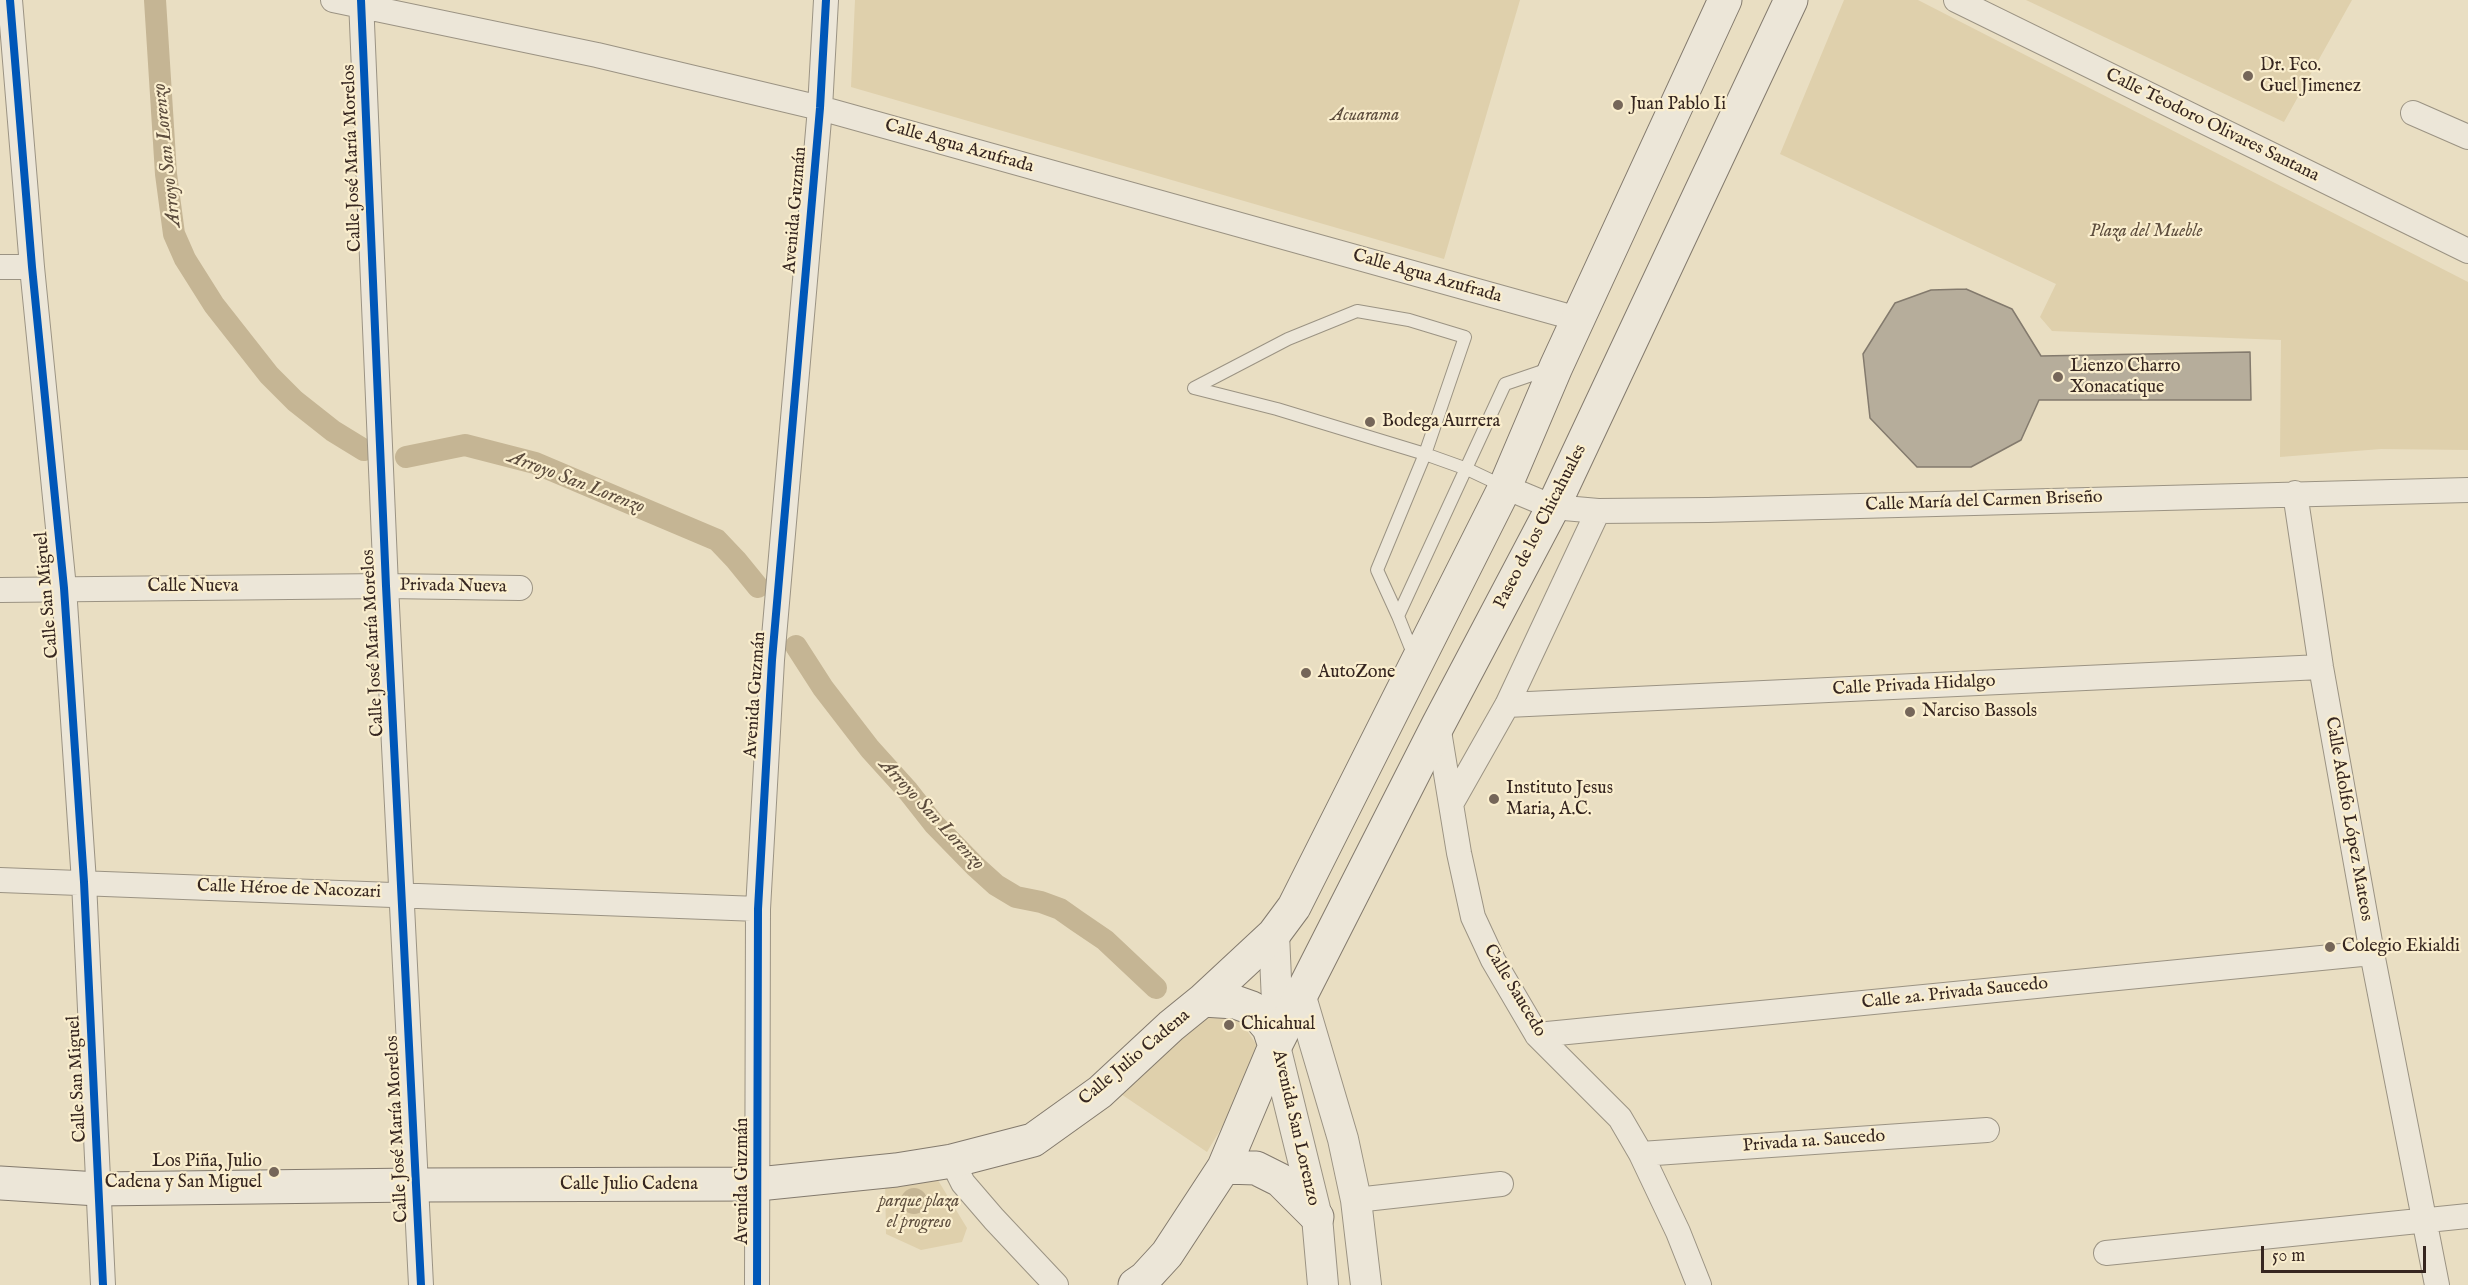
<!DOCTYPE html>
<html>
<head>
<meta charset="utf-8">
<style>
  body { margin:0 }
  #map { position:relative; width:2468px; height:1285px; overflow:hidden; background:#e9dec2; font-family:"IM FELL English",serif }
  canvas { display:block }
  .scale { position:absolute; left:2261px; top:1246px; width:165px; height:27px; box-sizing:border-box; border:3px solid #362620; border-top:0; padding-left:8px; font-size:18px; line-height:21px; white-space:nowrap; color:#362620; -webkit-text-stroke:4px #faeece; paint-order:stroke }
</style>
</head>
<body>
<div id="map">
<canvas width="2468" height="1285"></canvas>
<div class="scale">50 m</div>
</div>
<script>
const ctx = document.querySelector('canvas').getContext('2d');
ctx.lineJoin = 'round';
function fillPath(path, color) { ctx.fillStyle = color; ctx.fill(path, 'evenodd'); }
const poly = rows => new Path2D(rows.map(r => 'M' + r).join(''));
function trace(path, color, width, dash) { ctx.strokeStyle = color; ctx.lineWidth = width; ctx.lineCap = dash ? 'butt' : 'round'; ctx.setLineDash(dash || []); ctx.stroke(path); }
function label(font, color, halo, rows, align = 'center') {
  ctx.font = font + ' "IM FELL English",serif'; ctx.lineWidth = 4.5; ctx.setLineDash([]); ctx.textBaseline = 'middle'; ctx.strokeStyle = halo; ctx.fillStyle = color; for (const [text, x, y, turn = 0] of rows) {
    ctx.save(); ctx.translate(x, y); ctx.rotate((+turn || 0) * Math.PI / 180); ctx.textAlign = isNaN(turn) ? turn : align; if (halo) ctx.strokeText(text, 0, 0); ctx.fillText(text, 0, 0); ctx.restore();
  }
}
fillPath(poly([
  [855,0,1520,0,1444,259,851,87],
  [1844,0,1918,0,2468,282,2468,450,2381,449,2280,457,2281,340,2052,331,2040,317,2056,284,1780,154],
  [2026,0,2352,0,2284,122],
  [1234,1011,1258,1047,1241,1095,1207,1152,1115,1090,1195,1018],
  [936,1177,967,1228,962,1242,921,1250,886,1234,885,1180]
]), '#dfd0ac');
fillPath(poly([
  '901 1201a13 13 0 1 1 26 0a13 13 0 1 1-26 0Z'
]), '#c5b594');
trace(poly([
  [155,0,166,174,174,234,185,259,214,305,269,375,295,401,333,431,364,450],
  [406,457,465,445,535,463,717,540,736,560,758,587],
  [796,646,823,688,870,749,908,791,934,824,975,866,996,885,1016,897,1041,902,1060,909,1077,921,1105,940,1156,988]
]), '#c5b594', 22);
const building = poly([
  [1966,289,2012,309,2041,356,2250,352,2251,400,2039,400,2021,440,1971,467,1917,467,1870,418,1863,354,1895,303,1931,290,1966,289]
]);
fillPath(building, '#b6ad9b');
trace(building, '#837a6d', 1.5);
const service = poly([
  [1398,616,1377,570,1425,454,1465,337,1409,320,1357,311,1288,339,1194,388,1277,409,1425,454,1467,469,1503,486],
  [1414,656,1398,616,1505,384,1549,369]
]);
const minor = poly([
  [10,0,32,267,64,588,84,882,103,1285],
  [333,0,597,55,820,108,1578,319],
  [361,0,386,586,421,1285],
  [1956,0,2468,251],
  [2413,113,2468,137],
  [0,267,32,267],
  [1505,487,1553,507,1598,511,1708,510,2468,490],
  [2295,493,2321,667,2372,953,2437,1285],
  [0,590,386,586,520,588],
  [1507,705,2321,667],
  [1438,725,1459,853,1473,917,1493,960,1537,1035,1620,1118,1641,1154,1678,1232,1699,1285],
  [1451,804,1507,705,1598,511],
  [0,880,758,909],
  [1537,1035,2372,953],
  [1641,1154,1987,1130],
  [952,1161,963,1183,994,1219,1056,1285],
  [1356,1200,1501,1184],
  [2106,1253,2468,1216],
  [757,1285,758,909,772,660,820,108,826,0]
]);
const tertiary = poly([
  [1274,934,1277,1002,1275,1046,1317,1217,1323,1285],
  [1301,997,1343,1139,1356,1200,1366,1285]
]);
const secondary = poly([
  [1203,1000,1235,1002,1252,1008,1269,1028,1275,1046],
  [1224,1167,1256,1168,1280,1180,1317,1217],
  [0,1183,98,1189,415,1185,758,1184,896,1170,952,1161,1033,1140,1100,1092,1171,1026,1203,1000,1274,934,1294,907,1505,487,1556,367,1725,0],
  [1135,1285,1145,1278,1167,1254,1224,1167,1275,1046,1438,725,1553,507,1791,0]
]);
trace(service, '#9b9383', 14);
trace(minor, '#9b9383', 26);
trace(tertiary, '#9b9383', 32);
trace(secondary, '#837a6d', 35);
trace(service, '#ece6d8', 12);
trace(minor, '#ece6d8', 24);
trace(tertiary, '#ece6d8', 30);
trace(secondary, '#ece6d8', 33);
trace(poly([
  [10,0,32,267,64,588,84,882,103,1285],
  [361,0,386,586,421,1285],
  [757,1285,758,909,772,660,820,108,826,0]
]), '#0057b8', 8);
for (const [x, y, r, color] of [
  [2248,76,6,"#756659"],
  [1618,105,6,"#756659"],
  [2058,377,6,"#756659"],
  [1370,422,6,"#756659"],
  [1306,673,6,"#756659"],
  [1910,712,6,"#756659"],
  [1494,799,6,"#756659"],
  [2330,947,6,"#756659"],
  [1229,1025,6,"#756659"],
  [274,1172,6,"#756659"]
]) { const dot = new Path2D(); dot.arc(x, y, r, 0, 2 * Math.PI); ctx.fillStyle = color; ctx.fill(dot); trace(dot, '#faeece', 2); }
label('18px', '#362620', '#faeece', [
  ["Dr. Fco.",2260,66],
  ["Guel Jimenez",2260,87],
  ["Juan Pablo Ii",1630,105],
  ["Lienzo Charro",2070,367],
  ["Xonacatique",2070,388],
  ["Bodega Aurrera",1382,422],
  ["AutoZone",1318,673],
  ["Narciso Bassols",1922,712],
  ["Instituto Jesus",1506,789],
  ["Maria, A.C.",1506,810],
  ["Colegio Ekialdi",2342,947],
  ["Chicahual",1241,1025],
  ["Los Piña, Julio",262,1162,"right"],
  ["Cadena y San Miguel",262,1183,"right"]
], 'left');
label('italic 18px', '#5e4e3e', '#faeece', [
  ["Acuarama",1365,116],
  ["Plaza del Mueble",2146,232],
  ["parque plaza",919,1202],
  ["el progreso",919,1223]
]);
label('18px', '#362620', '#faeece', [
  ["Calle Teodoro Olivares Santana",2212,126,26],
  ["Calle Agua Azufrada",959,147,16],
  ["Calle José María Morelos",353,158,-92],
  ["Avenida Guzmán",796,210,-85],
  ["Calle Agua Azufrada",1427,277,16],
  ["Calle María del Carmen Briseño",1984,502,-2],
  ["Paseo de los Chicahuales",1541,527,-63],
  ["Calle Nueva",193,587],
  ["Privada Nueva",453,587,1],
  ["Calle San Miguel",48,595,-95],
  ["Calle José María Morelos",374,643,-93],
  ["Calle Privada Hidalgo",1914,686,-3],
  ["Avenida Guzmán",756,695,-86],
  ["Calle Adolfo López Mateos",2348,819,80],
  ["Calle Héroe de Nacozari",289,890,2],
  ["Calle Saucedo",1514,991,59],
  ["Calle 2a. Privada Saucedo",1955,994,-6],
  ["Calle Julio Cadena",1135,1058,-40],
  ["Calle San Miguel",78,1079,-93],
  ["Avenida San Lorenzo",1295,1128,77],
  ["Calle José María Morelos",398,1129,-93],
  ["Privada 1a. Saucedo",1814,1142,-4],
  ["Avenida Guzmán",743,1181,-90],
  ["Calle Julio Cadena",629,1185]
]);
label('italic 20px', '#5c4c3d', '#faeece', [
  ["Arroyo San Lorenzo",168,155,-96],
  ["Arroyo San Lorenzo",576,483,21],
  ["Arroyo San Lorenzo",931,815,47]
]);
</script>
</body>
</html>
